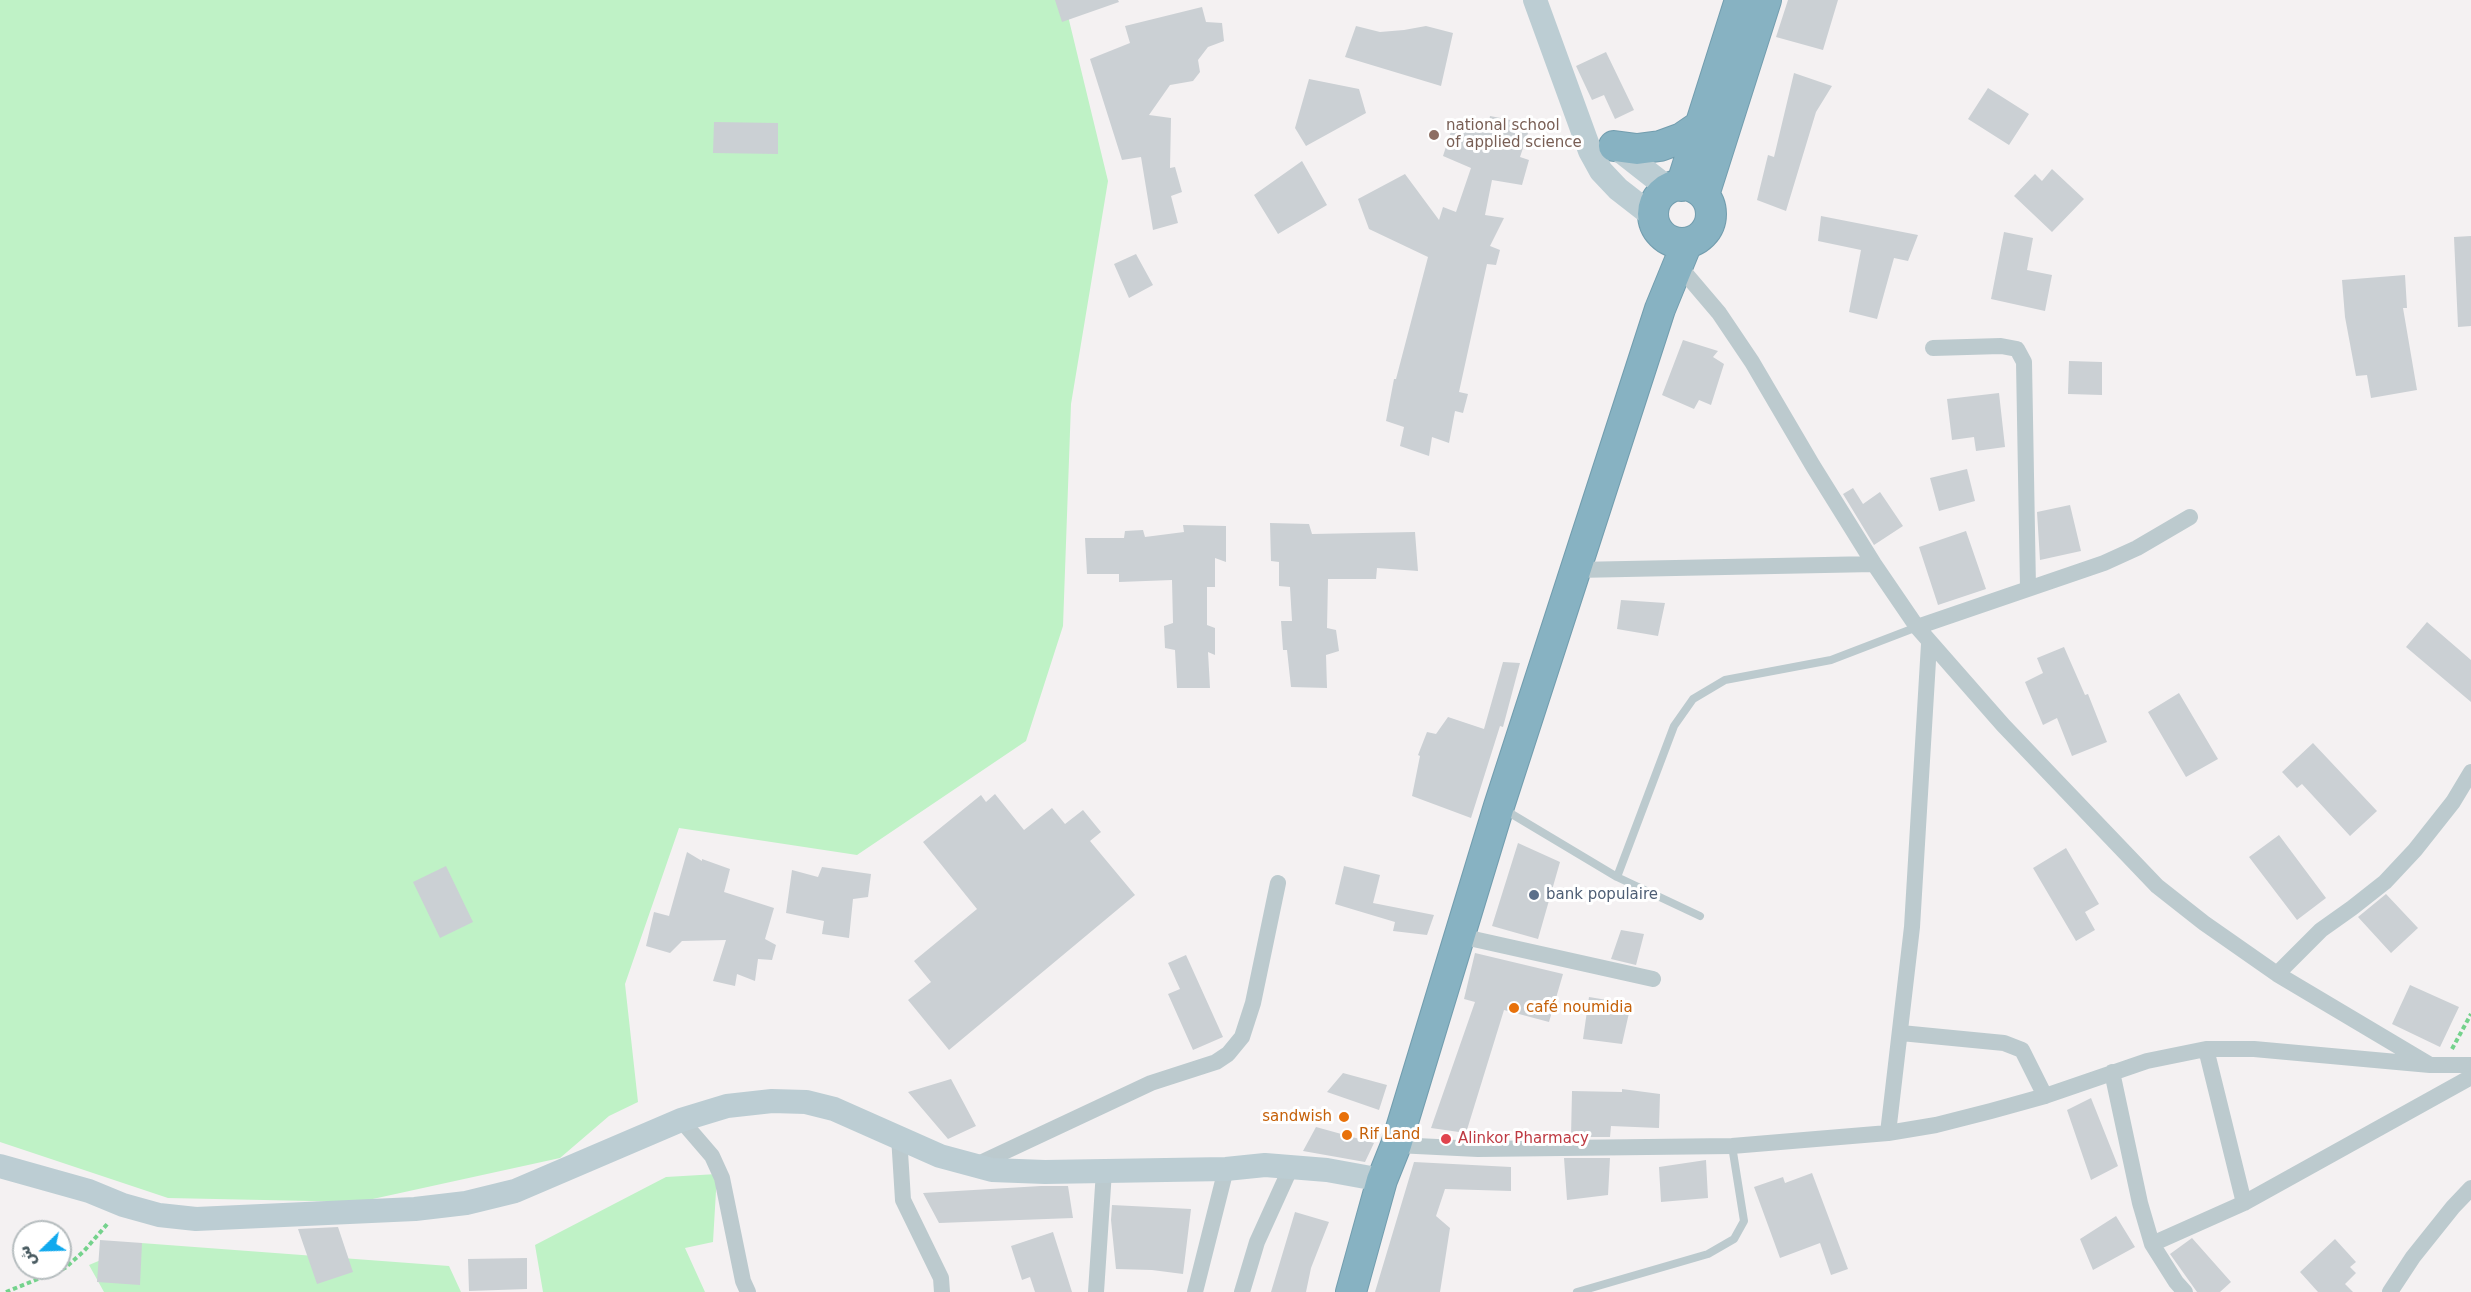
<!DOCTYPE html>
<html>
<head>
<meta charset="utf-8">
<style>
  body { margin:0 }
  #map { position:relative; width:2471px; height:1292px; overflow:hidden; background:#f4f1f2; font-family:"DejaVu Sans",Vazirmatn,sans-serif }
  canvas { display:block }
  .north { position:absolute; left:12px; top:1220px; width:60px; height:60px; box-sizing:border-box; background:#fff; border:2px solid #b6bdbf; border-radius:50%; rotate:247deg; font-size:16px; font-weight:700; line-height:24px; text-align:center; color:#485a60 }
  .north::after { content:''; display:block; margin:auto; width:21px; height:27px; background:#10a9ee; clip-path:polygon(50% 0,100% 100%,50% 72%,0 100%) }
</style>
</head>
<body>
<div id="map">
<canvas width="2471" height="1292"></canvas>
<div class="north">ش</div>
</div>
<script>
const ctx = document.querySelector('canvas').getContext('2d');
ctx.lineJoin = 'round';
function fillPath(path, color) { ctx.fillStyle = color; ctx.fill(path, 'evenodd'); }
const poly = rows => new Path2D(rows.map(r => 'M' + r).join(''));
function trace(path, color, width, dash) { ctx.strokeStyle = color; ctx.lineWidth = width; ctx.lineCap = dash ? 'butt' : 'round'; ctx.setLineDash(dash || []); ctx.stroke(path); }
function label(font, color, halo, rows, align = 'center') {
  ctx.font = font + ' "DejaVu Sans",sans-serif'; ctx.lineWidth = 6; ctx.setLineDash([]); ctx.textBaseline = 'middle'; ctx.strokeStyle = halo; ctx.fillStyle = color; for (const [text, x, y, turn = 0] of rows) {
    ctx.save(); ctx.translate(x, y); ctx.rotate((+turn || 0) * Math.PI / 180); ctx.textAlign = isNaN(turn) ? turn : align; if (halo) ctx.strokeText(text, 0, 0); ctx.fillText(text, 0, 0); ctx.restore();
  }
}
fillPath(poly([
  [0,0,1118,0,1068,16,1108,181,1071,404,1063,626,1026,741,857,855,679,828,625,984,638,1102,609,1116,560,1158,359,1202,168,1198,0,1142],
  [717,1174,713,1242,685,1248,705,1292,543,1292,535,1245,666,1177],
  [141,1243,449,1266,461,1292,104,1292,89,1265]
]), '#bff2c6');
fillPath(poly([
  [1055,0,1118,0,1119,2,1062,22],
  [1788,0,1838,0,1823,50,1776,37],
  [1202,7,1206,22,1222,23,1224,41,1208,47,1198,60,1200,72,1193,81,1170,85,1149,115,1171,118,1170,168,1175,167,1182,192,1171,196,1178,223,1153,230,1141,157,1122,160,1090,59,1130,43,1125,26],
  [1356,26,1380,32,1404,30,1426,26,1453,33,1441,86,1345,57],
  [1606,52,1634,110,1615,119,1604,95,1592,100,1576,66],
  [1794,73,1832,86,1816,112,1786,211,1757,200,1768,155,1774,157],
  [1309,79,1359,89,1366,113,1306,146,1295,128],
  [1988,88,2029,114,2009,145,1968,119],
  [1490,116,1531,124,1520,157,1529,160,1522,185,1492,180,1485,215,1504,218,1490,246,1500,250,1496,265,1487,264,1459,392,1468,394,1463,413,1455,411,1449,443,1432,437,1429,456,1400,446,1404,427,1386,421,1394,379,1396,379,1428,257,1369,229,1358,199,1405,174,1439,220,1443,207,1456,212,1471,168,1443,156,1455,119,1488,126],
  [714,122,778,123,778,154,713,153],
  [1302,161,1327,205,1278,234,1254,195],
  [2052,169,2084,199,2052,232,2014,196,2035,174,2042,181],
  [1821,216,1918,235,1908,261,1894,258,1877,319,1849,312,1861,250,1818,241],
  [2004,232,2033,238,2027,270,2052,275,2045,311,1991,299],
  [2471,236,2471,326,2458,327,2454,237],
  [1136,254,1153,285,1129,298,1114,264],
  [2405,275,2407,308,2403,308,2417,390,2371,398,2367,375,2356,376,2345,317,2342,280],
  [1683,340,1718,351,1713,357,1724,364,1711,405,1699,400,1694,409,1662,395],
  [2069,361,2102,362,2102,395,2068,394],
  [1999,393,2005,447,1976,451,1974,437,1952,440,1947,399],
  [1967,469,1975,501,1939,511,1930,478],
  [1853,488,1863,504,1880,492,1903,526,1874,545,1843,494],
  [2070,505,2081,551,2040,560,2037,512],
  [1270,523,1309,524,1312,534,1415,532,1418,571,1377,568,1376,579,1328,579,1327,628,1336,630,1339,651,1326,655,1327,688,1291,687,1287,650,1283,650,1281,621,1292,621,1290,587,1279,586,1279,562,1271,561],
  [1183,525,1226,526,1226,562,1215,558,1215,587,1207,587,1207,625,1215,628,1215,655,1208,652,1210,688,1177,688,1175,650,1165,648,1164,626,1173,623,1172,580,1119,582,1119,574,1087,574,1085,538,1124,538,1125,531,1143,530,1145,537,1184,532],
  [1966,531,1986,589,1938,605,1919,547],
  [1621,600,1665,603,1658,636,1617,629],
  [2427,622,2471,660,2471,702,2406,647],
  [2064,647,2085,695,2088,694,2107,742,2072,756,2057,718,2043,725,2025,682,2043,673,2037,658],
  [1503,662,1520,663,1503,727,1500,726,1471,818,1412,796,1420,756,1418,755,1427,732,1436,734,1448,717,1484,729],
  [2179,693,2218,759,2186,777,2148,712],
  [2313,743,2377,811,2350,836,2302,784,2297,788,2282,772],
  [995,794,1024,830,1052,808,1065,824,1083,810,1101,832,1090,841,1135,895,949,1050,908,1000,931,982,914,961,977,909,923,842,981,795,986,802],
  [2279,835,2326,898,2297,920,2249,857],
  [1518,843,1560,862,1538,939,1492,926],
  [2066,848,2099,904,2085,912,2095,930,2076,941,2033,868],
  [687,852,702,861,702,859,730,869,724,892,774,908,765,939,776,945,772,960,758,959,755,981,737,974,735,986,713,981,726,940,682,941,670,953,646,946,654,912,669,916],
  [446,866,473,922,440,938,413,882],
  [1344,866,1380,875,1373,903,1434,915,1427,935,1393,931,1395,922,1335,904],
  [822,867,871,874,868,897,853,899,849,938,822,934,824,921,786,913,792,870,818,877],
  [2386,894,2418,928,2391,953,2358,917],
  [1621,930,1644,934,1636,965,1611,959],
  [1475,953,1563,974,1549,1022,1504,1010,1466,1133,1431,1128,1475,1002,1464,999],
  [1186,955,1223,1037,1193,1050,1168,994,1180,989,1168,963],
  [2410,985,2459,1007,2440,1047,2392,1024],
  [1589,997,1631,1004,1622,1044,1583,1039],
  [1343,1073,1387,1085,1379,1110,1327,1092],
  [951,1079,976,1126,948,1139,908,1092],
  [1622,1089,1660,1094,1659,1128,1611,1126,1610,1137,1571,1137,1572,1091,1622,1092],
  [2091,1098,2118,1166,2091,1180,2067,1110],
  [1316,1127,1374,1143,1365,1162,1303,1151],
  [1564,1158,1610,1158,1608,1195,1567,1200],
  [1706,1160,1708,1198,1661,1202,1659,1167],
  [1414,1162,1511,1167,1511,1191,1445,1189,1436,1216,1450,1228,1440,1292,1375,1292],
  [1812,1173,1848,1269,1831,1275,1820,1243,1780,1258,1754,1187,1783,1177,1785,1183],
  [1041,1186,1068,1186,1073,1218,939,1223,923,1193],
  [1112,1205,1191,1209,1183,1274,1152,1270,1116,1269,1111,1220],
  [1295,1212,1329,1222,1311,1268,1306,1292,1271,1292],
  [2116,1216,2135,1247,2093,1270,2080,1239],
  [338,1227,353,1272,317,1284,298,1229],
  [1053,1232,1072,1292,1035,1292,1030,1277,1022,1280,1011,1246],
  [2192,1238,2231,1282,2220,1292,2197,1292,2170,1254],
  [2335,1239,2356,1262,2350,1267,2356,1273,2345,1284,2353,1292,2318,1292,2300,1272],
  [100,1240,142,1243,140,1285,97,1282],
  [527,1258,527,1289,469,1291,468,1259]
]), '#cbd0d4');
const highway = poly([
  [1614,146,1637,149,1660,146,1682,138,1701,125],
  '1653 214a29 29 0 1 1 58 0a29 29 0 1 1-58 0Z',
  [1681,186,1740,0],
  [1704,195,1766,0],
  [1351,1292,1382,1180,1396,1145,1499,806,1660,309,1687,243]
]);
trace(highway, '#729dae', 32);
trace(poly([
  [2452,1049,2471,1014],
  [6,1292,65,1268,84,1251,109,1222]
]), '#74d28c', 4, [4.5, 3]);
trace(poly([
  [1505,810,1617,877,1700,916],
  [1617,877,1674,726,1693,699,1725,680,1831,660,1917,627],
  [1577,1292,1708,1254,1734,1239,1744,1221,1732,1146]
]), '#bccace', 8);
trace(poly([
  [1679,266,1719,313,1752,362,1813,466,1874,564,1917,627,2003,725,2157,886,2204,923,2277,974,2430,1065],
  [1933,348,2001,346,2017,349,2024,362,2028,588],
  [1576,570,1874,564],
  [1917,627,2104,563,2137,548,2190,517],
  [1460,936,1653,979],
  [2277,974,2321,930,2352,908,2385,882,2415,850,2453,802,2471,772],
  [1901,1033,2004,1043,2022,1050,2045,1096],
  [2206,1049,2244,1203],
  [2112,1072,2140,1203,2152,1244,2176,1282,2185,1292],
  [681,1120,712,1156,722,1178,743,1281,748,1292],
  [1888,1133,1912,927,1929,644],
  [899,1136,903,1200,941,1278,942,1292],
  [1396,1145,1478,1149,1732,1146,1888,1133,1936,1125,1991,1111,2045,1096,2147,1061,2206,1049,2254,1049,2430,1065,2471,1065],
  [974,1166,1151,1083,1216,1062,1228,1054,1242,1037,1253,1003,1278,883],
  [2152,1244,2244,1203,2471,1077],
  [1096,1292,1104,1171],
  [1195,1292,1226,1169],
  [1242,1292,1257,1242,1291,1167],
  [2390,1292,2413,1257,2453,1207,2471,1188]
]), '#bccace', 16);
trace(poly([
  [1535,0,1590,151,1601,171,1618,189,1654,217],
  [1613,145,1669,189],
  [0,1166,89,1191,123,1205,159,1215,196,1219,415,1209,466,1203,515,1191,681,1120,727,1106,772,1101,806,1102,834,1109,940,1156,992,1170,1045,1172,1226,1169,1265,1165,1327,1170,1382,1180]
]), '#bccdd3', 24);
trace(highway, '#87b2c2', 30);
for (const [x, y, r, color] of [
  [1434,135,6,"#8d6e63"],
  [1534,895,6,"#5c6f8a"],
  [1514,1008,6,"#e8710a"],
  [1344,1117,6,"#e8710a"],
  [1347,1135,6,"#e8710a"],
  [1446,1139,6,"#e0444e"]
]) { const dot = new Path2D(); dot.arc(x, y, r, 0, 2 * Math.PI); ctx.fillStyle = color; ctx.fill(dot); trace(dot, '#fff', 2); }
label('15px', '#785e54', '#fff', [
  ["national school",1446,126],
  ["of applied science",1446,143]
], 'left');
label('15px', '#4e5e75', '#fff', [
  ["bank populaire",1546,895]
], 'left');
label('15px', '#c56008', '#fff', [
  ["café noumidia",1526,1008],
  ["sandwish",1332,1117,"right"],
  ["Rif Land",1359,1135]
], 'left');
label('15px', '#be3a42', '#fff', [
  ["Alinkor Pharmacy",1458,1139]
], 'left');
</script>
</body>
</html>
